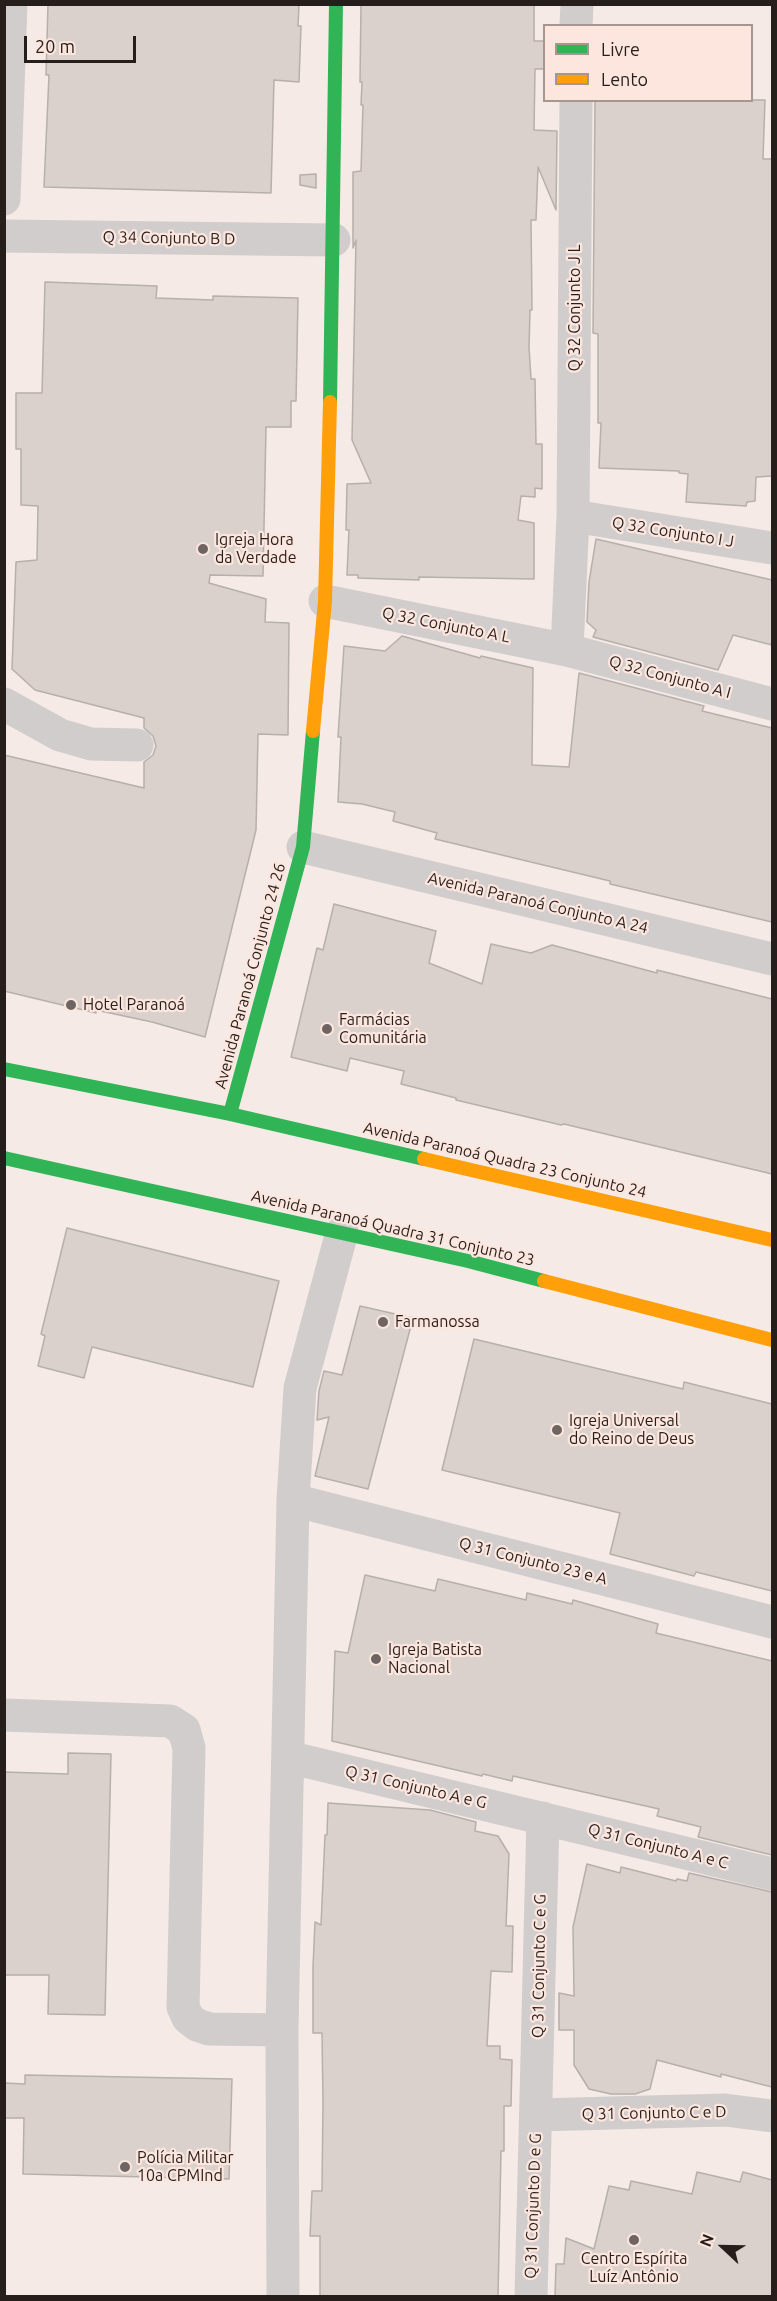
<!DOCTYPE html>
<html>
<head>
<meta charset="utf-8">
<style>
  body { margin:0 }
  #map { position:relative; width:777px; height:2301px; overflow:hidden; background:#f5eae5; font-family:Ubuntu,sans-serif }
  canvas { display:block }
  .frame { position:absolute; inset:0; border:6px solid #261e1b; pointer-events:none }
  .legend { position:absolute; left:543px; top:24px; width:210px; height:78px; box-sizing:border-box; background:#fce6de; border:2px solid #a69690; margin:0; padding:8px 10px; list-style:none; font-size:18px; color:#261e1b }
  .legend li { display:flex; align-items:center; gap:12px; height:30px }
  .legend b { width:30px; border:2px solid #a69690 }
  .north { position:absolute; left:693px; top:2217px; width:60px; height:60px; -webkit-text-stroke:4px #fce6de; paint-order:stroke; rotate:292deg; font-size:16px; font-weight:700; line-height:24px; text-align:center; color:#261e1b }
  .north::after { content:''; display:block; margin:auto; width:21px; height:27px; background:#261e1b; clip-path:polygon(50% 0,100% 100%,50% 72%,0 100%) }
  .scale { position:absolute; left:24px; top:36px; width:112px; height:27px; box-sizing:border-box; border:3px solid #261e1b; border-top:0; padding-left:8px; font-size:18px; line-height:21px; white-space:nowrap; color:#261e1b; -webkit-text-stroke:4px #fce6de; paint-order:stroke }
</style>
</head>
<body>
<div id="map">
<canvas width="777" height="2301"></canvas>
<div class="frame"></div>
<ul class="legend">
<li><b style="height:8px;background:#30b455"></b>Livre</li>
<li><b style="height:8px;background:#ff9f0a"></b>Lento</li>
</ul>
<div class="north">N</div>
<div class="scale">20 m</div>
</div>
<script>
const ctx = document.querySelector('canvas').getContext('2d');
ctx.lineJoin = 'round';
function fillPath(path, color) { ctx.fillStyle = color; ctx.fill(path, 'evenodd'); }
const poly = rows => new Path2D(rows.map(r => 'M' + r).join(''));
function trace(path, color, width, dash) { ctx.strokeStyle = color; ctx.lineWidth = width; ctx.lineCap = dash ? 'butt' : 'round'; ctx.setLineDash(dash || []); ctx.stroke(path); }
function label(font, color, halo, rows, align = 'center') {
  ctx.font = font + ' Ubuntu,sans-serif'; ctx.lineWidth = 4.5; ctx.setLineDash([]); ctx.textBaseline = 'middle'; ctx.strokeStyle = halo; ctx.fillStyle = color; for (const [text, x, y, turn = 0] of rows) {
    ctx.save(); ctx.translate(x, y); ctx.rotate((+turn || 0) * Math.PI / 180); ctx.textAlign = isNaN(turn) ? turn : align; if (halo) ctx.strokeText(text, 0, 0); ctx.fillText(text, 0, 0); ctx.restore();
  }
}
const building = poly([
  [48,4,299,4,298,26,301,26,299,82,274,80,271,193,44,187,49,75,46,75,48,4],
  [361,4,534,4,534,41,544,41,544,69,535,69,534,130,557,131,556,210,538,167,536,220,531,220,532,310,530,310,529,347,531,379,535,379,536,444,542,444,542,489,535,488,535,497,521,496,518,520,534,523,534,579,419,577,419,580,358,578,358,575,347,575,349,530,346,530,347,484,371,483,352,440,356,240,353,248,353,172,361,171,363,105,361,105,362,82,360,82,361,4],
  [595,100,765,100,763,159,772,159,772,476,756,477,755,501,747,502,746,506,686,502,688,474,679,473,679,471,599,468,601,423,598,423,598,334,593,333,595,100],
  [316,174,316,188,300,185,300,175,316,174],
  [45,282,157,286,156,298,213,300,213,296,298,298,296,401,291,401,291,427,266,427,263,576,210,575,209,583,266,599,265,622,289,623,288,735,258,734,256,830,205,1037,152,1022,96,1010,96,1013,4,991,4,755,144,788,144,762,153,755,156,746,153,736,144,728,144,718,35,690,12,669,16,562,37,560,38,506,21,505,21,449,16,449,16,393,42,393,45,282],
  [596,539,772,580,772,645,733,635,718,670,593,637,596,630,587,622,589,582,596,539],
  [402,636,480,658,481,656,533,668,532,765,569,767,579,673,704,706,702,711,772,728,772,922,610,884,610,881,435,839,437,833,393,821,395,812,362,804,338,802,341,737,338,737,344,646,385,651,402,636],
  [334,904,436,931,429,963,482,984,491,944,531,953,552,945,657,973,657,970,772,999,772,1174,564,1124,561,1125,456,1100,456,1098,401,1084,404,1071,350,1058,347,1071,291,1057,317,948,323,950,334,904],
  [67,1228,279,1281,253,1387,92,1347,84,1378,38,1366,45,1336,41,1334,67,1228],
  [360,1306,413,1318,368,1489,315,1476,329,1417,317,1420,319,1391,324,1371,342,1375,360,1306],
  [474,1339,683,1389,684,1382,772,1404,772,1591,696,1572,694,1576,610,1554,620,1513,442,1470,474,1339],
  [365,1575,435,1591,438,1579,526,1600,527,1593,572,1604,573,1600,658,1624,656,1633,772,1661,772,1855,698,1837,701,1827,657,1816,659,1809,513,1776,512,1781,483,1774,482,1776,332,1741,335,1651,348,1653,365,1575],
  [68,1753,111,1754,105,2015,48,2014,49,1975,4,1975,4,1772,68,1774,68,1753],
  [328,1803,430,1810,476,1822,475,1831,498,1836,509,1854,506,1926,513,1926,512,1972,491,1971,487,2046,500,2046,500,2059,512,2060,511,2106,504,2106,504,2151,501,2151,498,2296,320,2296,320,2236,310,2236,312,2191,322,2191,323,2102,322,2033,313,2033,313,1967,315,1922,321,1925,325,1835,327,1835,328,1803],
  [587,1864,620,1873,621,1867,676,1881,677,1879,687,1881,689,1873,772,1892,772,2087,721,2074,721,2077,657,2060,650,2089,635,2094,611,2094,589,2089,574,2065,574,2030,559,2030,559,1993,574,1996,573,1927,587,1864],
  [25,2075,232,2079,229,2179,23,2174,24,2118,4,2118,4,2083,25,2084,25,2075],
  [697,2172,740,2182,743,2172,772,2180,772,2296,555,2296,556,2264,564,2264,566,2238,594,2249,609,2186,629,2190,631,2181,692,2194,697,2172]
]);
fillPath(building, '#dad1cd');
trace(building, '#b7afab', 1.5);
trace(poly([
  [576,26,577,4],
  [4,199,11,4],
  [4,236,334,240],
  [573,516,772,548],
  [325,601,567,650,772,704],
  [567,650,573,516,576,100],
  [4,704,60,735,91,744,137,745],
  [303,847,772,959],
  [293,1500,772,1622],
  [4,1715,170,1721,184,1730,189,1748,183,2007,188,2018,197,2025,209,2029,282,2030],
  [288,1757,772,1874],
  [536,2115,725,2110,772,2116],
  [283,2296,282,2030,293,1500,300,1388,342,1232],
  [531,2296,543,1818]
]), '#d0cdcc', 33);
trace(poly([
  [330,402,336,4],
  [4,1069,230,1114,424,1159],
  [230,1114,303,847,313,731],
  [4,1158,468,1261,544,1281]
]), '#30b455', 14);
trace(poly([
  [313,731,325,601,330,402],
  [424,1159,772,1240],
  [544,1281,772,1340]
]), '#ff9f0a', 14);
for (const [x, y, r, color] of [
  [203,549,6,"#6e6562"],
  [71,1005,6,"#6e6562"],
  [327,1029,6,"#6e6562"],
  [383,1322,6,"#6e6562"],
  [557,1430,6,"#6e6562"],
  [376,1659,6,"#6e6562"],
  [125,2167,6,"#6e6562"],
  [634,2240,6,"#6e6562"]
]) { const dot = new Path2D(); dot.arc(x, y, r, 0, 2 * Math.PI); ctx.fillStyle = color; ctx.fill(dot); trace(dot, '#fce6de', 2); }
label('16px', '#261e1b', '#fce6de', [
  ["Q 34 Conjunto B D",169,238,1],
  ["Q 32 Conjunto J L",575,308,-90],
  ["Q 32 Conjunto I J",673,532,9],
  ["Q 32 Conjunto A L",446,625,11],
  ["Q 32 Conjunto A I",670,677,15],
  ["Avenida Paranoá Conjunto A 24",538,903,13],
  ["Avenida Paranoá Conjunto 24 26",250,976,-75],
  ["Avenida Paranoá Quadra 23 Conjunto 24",505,1160,13],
  ["Avenida Paranoá Quadra 31 Conjunto 23",393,1228,13],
  ["Q 31 Conjunto 23 e A",533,1561,14],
  ["Q 31 Conjunto A e G",416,1787,13],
  ["Q 31 Conjunto A e C",658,1846,14],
  ["Q 31 Conjunto C e G",539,1966,-89],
  ["Q 31 Conjunto C e D",654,2113,-1],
  ["Q 31 Conjunto D e G",533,2206,-88]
]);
label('16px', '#261e1b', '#fce6de', [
  ["Igreja Hora",215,540],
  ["da Verdade",215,558],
  ["Hotel Paranoá",83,1005],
  ["Farmácias",339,1020],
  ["Comunitária",339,1038],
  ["Farmanossa",395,1322],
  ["Igreja Universal",569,1421],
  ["do Reino de Deus",569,1439],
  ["Igreja Batista",388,1650],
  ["Nacional",388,1668],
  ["Polícia Militar",137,2158],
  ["10a CPMInd",137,2176],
  ["Centro Espírita",634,2259,"center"],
  ["Luíz Antônio",634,2277,"center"]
], 'left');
</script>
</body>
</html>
